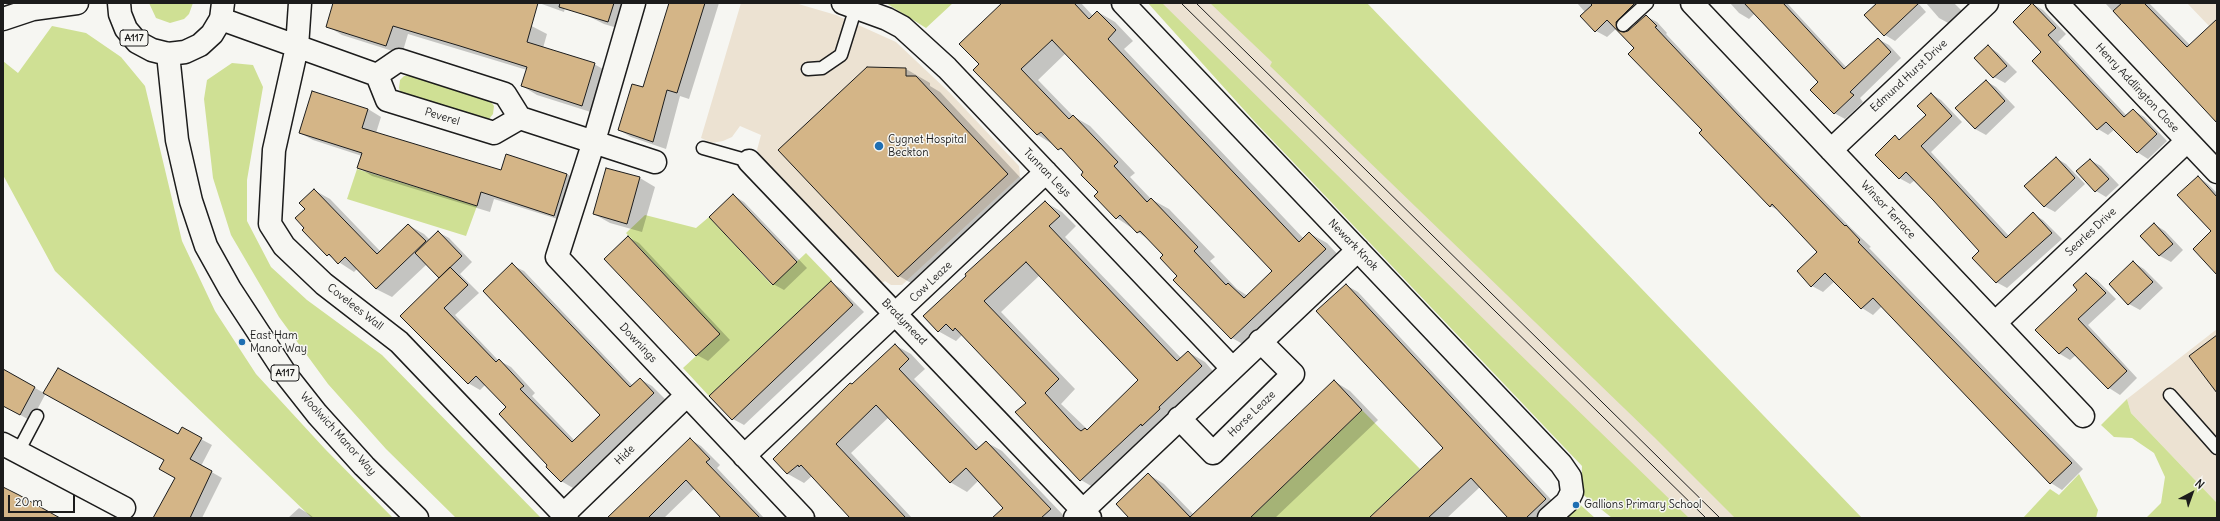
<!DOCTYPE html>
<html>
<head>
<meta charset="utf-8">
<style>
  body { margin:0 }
  #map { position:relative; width:2220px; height:521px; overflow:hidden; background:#f6f6f2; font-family:Delius,sans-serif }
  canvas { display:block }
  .frame { position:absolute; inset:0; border:4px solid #1c1c1c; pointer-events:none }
  .north { position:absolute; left:2172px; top:473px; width:40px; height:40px; -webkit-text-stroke:3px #f6f6f2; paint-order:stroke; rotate:41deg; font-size:11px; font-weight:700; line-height:16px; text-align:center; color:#1c1c1c }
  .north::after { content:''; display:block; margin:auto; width:14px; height:18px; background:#1c1c1c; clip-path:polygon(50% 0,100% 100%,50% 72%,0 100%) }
  .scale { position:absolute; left:8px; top:495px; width:67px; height:18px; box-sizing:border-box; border:2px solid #1c1c1c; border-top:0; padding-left:5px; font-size:12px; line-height:14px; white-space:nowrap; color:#1c1c1c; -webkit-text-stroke:3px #f6f6f2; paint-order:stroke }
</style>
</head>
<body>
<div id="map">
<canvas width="2220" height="521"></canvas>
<div class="frame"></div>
<div class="north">N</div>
<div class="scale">20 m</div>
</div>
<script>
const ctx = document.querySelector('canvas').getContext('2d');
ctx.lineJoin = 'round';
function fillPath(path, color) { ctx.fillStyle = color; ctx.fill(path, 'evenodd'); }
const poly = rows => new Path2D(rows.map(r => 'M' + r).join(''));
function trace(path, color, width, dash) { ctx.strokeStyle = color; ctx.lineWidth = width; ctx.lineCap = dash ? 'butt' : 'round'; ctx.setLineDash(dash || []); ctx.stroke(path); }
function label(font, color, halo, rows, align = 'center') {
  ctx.font = font + ' Delius,sans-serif'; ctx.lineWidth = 3; ctx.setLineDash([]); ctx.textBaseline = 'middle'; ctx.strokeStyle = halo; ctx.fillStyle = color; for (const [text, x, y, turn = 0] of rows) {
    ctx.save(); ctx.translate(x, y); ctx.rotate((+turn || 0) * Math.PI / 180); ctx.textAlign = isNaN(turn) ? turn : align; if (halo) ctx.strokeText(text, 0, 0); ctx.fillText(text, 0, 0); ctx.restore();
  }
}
fillPath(poly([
  [741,3,795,3,836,15,896,42,949,92,1019,166,1020,176,902,285,891,285,885,281,882,283,772,167,761,157,757,150,761,135,740,126,732,137,723,141,712,143,701,138],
  [1148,3,1249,3,1753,518,1632,518,1256,123],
  [2187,3,2217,3,2217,35,2209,26],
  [2217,329,2217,503,2131,413,2127,399]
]), '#ece2d2');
fillPath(poly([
  [149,3,193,3,189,14,184,19,170,23,156,18],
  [886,3,953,3,926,28],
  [1148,3,1162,3,1503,338,1689,518,1612,518,1581,493,1582,466,1256,123],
  [1210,3,1367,3,1862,518,1735,518,1654,437,1270,66,1272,62],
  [52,26,86,33,121,57,145,86,182,241,215,311,256,374,325,449,393,518,312,518,55,271,3,175,3,61,18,73],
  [232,63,253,65,263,87,247,180,247,221,271,267,307,300,382,355,541,518,456,518,386,449,328,384,279,317,231,235,213,178,204,99,207,80],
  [414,75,489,99,494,106,493,114,489,119,481,120,401,94,399,88,400,80,404,76],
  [357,169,477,206,466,236,347,199],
  [645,215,696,228,709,217,772,285,806,253,832,280,709,396,683,368,720,334,626,233],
  [2127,399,2131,413,2217,503,2217,518,2146,518,2161,503,2165,477,2154,453,2132,438,2114,437,2101,425],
  [1362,410,1420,469,1369,518,1250,518],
  [2079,474,2098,510,2096,518,2023,518,2050,489,2059,495],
  [1575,500,1595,518,1560,518]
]), '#cfe094');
fillPath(poly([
  [334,3,487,3,547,34,543,48,594,64,610,73,597,114,537,95,522,86,527,70,408,34,402,54,342,35,327,26],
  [539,3,566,3,564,12],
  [592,3,632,3,624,30,604,24,588,16],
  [671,3,719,3,689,99,680,96,666,149,631,137,619,130,644,88],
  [1004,3,1081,3,1093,16,1098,12,1115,22,1133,41,1124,49,1304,239,1309,233,1327,243,1343,260,1250,348,1232,338,1175,280,1179,276,1165,255,1148,239,1117,218,1095,196,1099,192,1085,172,1068,154,1038,135,980,64],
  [1066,53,1273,271,1248,296,1237,289,1210,261,1215,257,1169,209,1151,199,1130,177,1135,173,1090,126,1073,116,1038,80],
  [1577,3,1630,3,1641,15,1627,29,1628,32,1646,16,1657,22,1667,33,1666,34,1751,125,1852,229,1871,247,1869,248,2083,469,2062,490,2051,483,1882,306,1873,315,1862,308,1835,281,1823,292,1812,286,1819,253,1780,211,1770,206,1704,130,1636,48,1617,28,1607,37,1596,31,1585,12],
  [1730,3,1787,3,1847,68,1878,39,1889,45,1901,58,1860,98,1863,102,1845,119,1834,113,1819,82,1755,13,1749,19,1739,13],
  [1879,3,1918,3,1926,12,1895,41,1885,35],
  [1926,3,1954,3,1963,12,1950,24,1939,18],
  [2105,3,2149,3,2190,45,2217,20,2217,121],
  [2033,4,2043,10,2066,34,2058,42,2127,116,2133,110,2144,117,2167,141,2148,159,2137,152,2115,129,2108,135,2098,129,2042,52],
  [1988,46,1998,53,2017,72,2005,83,1994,77,1975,58],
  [906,69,930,83,930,86,940,92,1031,189,923,290,899,276],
  [1986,81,1996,87,2015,107,1986,135,1975,129],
  [1931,94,1941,100,1962,122,1931,152,2009,236,2033,214,2043,220,2062,239,2007,288,1996,282,1981,251,1915,180,1910,184,1899,178,1895,137,1901,140,1927,115],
  [368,109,381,117,376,133,502,172,507,155,567,174,580,182,567,222,494,199,490,212,372,176,359,168,362,156,313,140,300,133],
  [2056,158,2066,164,2085,184,2055,212,2044,206],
  [2090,160,2101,166,2119,185,2106,197,2096,191],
  [2198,177,2208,184,2217,193,2217,221],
  [640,178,655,187,642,232,610,223,594,214],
  [314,190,330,199,381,252,408,225,424,234,430,240,438,232,449,238,472,262,460,274,479,293,455,315,498,360,511,367,535,393,532,396,575,441,602,415,512,265,524,271,633,386,640,379,652,386,666,400,573,488,561,481,507,407,486,384,480,390,468,383,401,316,441,278,427,264,392,297,376,289,357,269,354,272,328,255,306,228,306,209],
  [733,195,744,202,807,268,784,290,773,284],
  [1045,202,1062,212,1076,226,1065,237,1182,359,1188,352,1205,362,1218,377,1098,490,1081,480,1027,403,962,335,956,341,938,331],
  [1040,275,1139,380,1088,430,1061,404,1075,389,1001,312],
  [2154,224,2165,231,2183,250,2171,262,2160,256,2142,236],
  [628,237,639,243,730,340,708,361,697,355,605,259],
  [2133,262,2144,269,2163,288,2140,310,2129,304],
  [2087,274,2097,280,2116,299,2088,325,2137,378,2120,395,2109,388,2076,355,2070,360,2060,354,2037,330,2079,290],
  [831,282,841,289,864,312,744,425,733,419,711,396],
  [1346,285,1358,292,1558,507,1545,518,1509,518,1480,487,1447,518,1370,518,1444,448],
  [895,345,911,354,925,369,914,379,980,448,986,442,1002,451,1066,518,994,518,1004,508,979,480,967,492,950,482,889,417,851,453,912,518,852,518,812,476,804,483,788,474,774,459],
  [58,369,178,435,182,429,212,445,201,466,222,478,202,518,154,518,176,478,160,469,165,460,46,393,31,421,3,405,3,370,44,393],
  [1334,381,1350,391,1378,420,1275,518,1131,518,1148,474,1164,484,1194,515],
  [690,439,701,446,720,465,717,468,764,518,723,518,695,488,664,518,608,518],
  [299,508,309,514,314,518,288,518]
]), '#0003');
const building = poly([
  [333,3,538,3,527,42,595,63,582,106,521,86,527,67,460,46,393,26,386,46,326,27,333,3],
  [560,3,614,3,608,22,559,7,560,3],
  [669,3,705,3,677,93,667,90,653,142,618,130,632,84,643,87,669,3],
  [1002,3,1074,3,1089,19,1097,11,1116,30,1108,39,1299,242,1309,232,1326,249,1231,339,1173,280,1177,276,1160,258,1163,255,1140,231,1137,233,1120,215,1116,219,1094,196,1098,192,1081,175,1083,172,1061,148,1058,150,1041,132,1037,135,973,70,979,64,959,44,1002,3],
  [1052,40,1272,271,1244,298,1228,283,1226,285,1194,251,1198,247,1151,198,1147,202,1114,166,1118,162,1073,115,1069,119,1021,69,1052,40],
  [1590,3,1635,3,1616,22,1618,30,1624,32,1628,31,1646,15,1657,26,1655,27,1740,117,1845,226,1846,225,1860,240,1858,242,2072,463,2050,484,1873,298,1861,309,1825,273,1811,287,1797,271,1817,252,1772,204,1770,207,1699,133,1702,130,1628,54,1634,48,1607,20,1595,32,1580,16,1592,5,1590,3],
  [1744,3,1783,3,1844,69,1878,38,1891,52,1850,92,1854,95,1834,114,1810,90,1818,82,1744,3],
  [1877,3,1919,3,1884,36,1864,15,1877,3],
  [2032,3,2056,28,2048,35,2095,86,2124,117,2133,109,2157,134,2137,153,2106,122,2097,130,2032,61,2041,52,2013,22,2032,3],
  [2122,3,2144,3,2187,47,2217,19,2217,123,2113,11,2122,3],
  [1988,45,2007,66,1993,78,1974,58,1988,45],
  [867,67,906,68,906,76,916,76,1008,174,898,277,778,150,867,67],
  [1986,80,2005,101,1975,129,1955,108,1986,80],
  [312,91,368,109,362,128,501,170,506,154,567,174,554,216,481,192,477,206,357,168,362,153,299,133,312,91],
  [1931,93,1952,116,1921,146,2006,238,2033,212,2052,233,1996,283,1972,258,1979,251,1933,200,1906,172,1899,179,1875,155,1895,135,1899,140,1926,115,1917,106,1931,93],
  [2056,157,2075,178,2044,207,2024,186,2056,157],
  [2090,159,2109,179,2095,192,2076,171,2090,159],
  [606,168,640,177,627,224,593,214,606,168],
  [2198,176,2217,197,2217,275,2193,249,2211,231,2177,195,2198,176],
  [314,189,377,254,408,224,426,241,376,289,345,257,338,264,329,254,327,256,302,230,304,228,295,218,305,209,299,203,314,189],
  [733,194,797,262,773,285,709,217,733,194],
  [1045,201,1060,216,1049,226,1177,361,1188,351,1202,366,1159,407,1160,409,1142,426,1141,424,1080,481,1015,412,1026,403,955,328,953,331,946,324,938,332,923,316,966,276,965,274,1045,201],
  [1026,262,1138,380,1087,430,1085,428,1081,431,1077,428,1045,393,1059,379,984,301,1026,262],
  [2154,223,2173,244,2159,256,2140,236,2154,223],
  [438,231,462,256,439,278,415,253,438,231],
  [628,236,720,334,696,356,604,259,628,236],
  [2133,261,2153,282,2128,305,2109,284,2133,261],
  [512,263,630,387,640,378,654,393,561,482,546,467,547,465,499,414,506,407,476,376,468,384,400,316,450,267,468,285,444,308,496,362,499,359,524,386,520,389,572,442,600,415,483,291,512,263],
  [2086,273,2106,293,2078,319,2127,371,2108,389,2067,347,2059,354,2035,330,2077,290,2073,285,2086,273],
  [831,281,853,305,732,420,709,396,831,281],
  [1346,284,1546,499,1526,518,1508,518,1471,478,1428,518,1369,518,1443,448,1316,311,1346,284],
  [2217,335,2217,393,2189,356,2217,335],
  [895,344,909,359,899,369,976,450,986,441,1051,509,1041,518,992,518,1003,508,966,468,950,483,876,405,836,444,906,518,850,518,801,465,799,467,798,465,787,474,773,459,850,383,852,384,895,344],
  [58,368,178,434,182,427,202,438,190,459,212,471,190,518,153,518,175,478,159,469,164,460,43,393,58,368],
  [3,369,35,387,20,415,3,406,3,369],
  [1334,380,1362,410,1250,518,1129,518,1116,504,1148,473,1190,517,1334,380],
  [690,438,710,459,706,462,760,518,721,518,686,480,648,518,607,518,690,438],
  [3,487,19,495,60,518,3,518,3,487]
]);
fillPath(building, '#d4b587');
trace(building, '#1c1c1c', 1);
const lane = poly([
  [1623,25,1647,3],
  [808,69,822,68,841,55,856,7],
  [703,148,749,161],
  [2170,395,2217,448],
  [18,452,37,416]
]);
const street = poly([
  [300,3,297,47,274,150,270,224,284,246,324,284,399,342,567,518],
  [634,3,594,141,557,257,803,518],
  [843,3,887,19,902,27,947,68,1232,368],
  [1123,3,1561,464,1570,477,1572,492,1567,502,1549,518],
  [1692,3,2083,416],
  [2057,3,2217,172],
  [221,19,377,75],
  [377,75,399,60,505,94,520,118,655,162],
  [377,75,387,100,494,133,520,118],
  [1831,150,1987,3],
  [749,161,1090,518],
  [1996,322,2187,141],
  [1179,418,1213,453,1293,374,1260,341],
  [3,444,124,508],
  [744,456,1046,172],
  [563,515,687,395],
  [1075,518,1358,250]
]);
const secondary = poly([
  [3,19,33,9,77,3]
]);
const primary = poly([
  [119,3,120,14,126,29,137,42,152,50,168,54,185,52,200,45,212,34,221,19,223,3],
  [168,54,177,140,191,201,206,246,230,289,287,376,317,414,364,466,417,518]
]);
trace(lane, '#1c1c1c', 15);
trace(street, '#1c1c1c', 25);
trace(secondary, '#1c1c1c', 25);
trace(primary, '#1c1c1c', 25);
trace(lane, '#f6f6f2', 12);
trace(street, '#f6f6f2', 22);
trace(secondary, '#f6f6f2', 22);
trace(primary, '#f6f6f2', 22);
trace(poly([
  [1181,3,1706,518],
  [1196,3,1720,518]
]), '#1c1c1c', 1);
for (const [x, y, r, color] of [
  [879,146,5,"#1f6fb2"],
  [242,342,4,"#1f6fb2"],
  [1576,505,4,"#1f6fb2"]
]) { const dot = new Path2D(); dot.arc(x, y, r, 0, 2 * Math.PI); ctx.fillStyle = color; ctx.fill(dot); trace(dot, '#f6f6f2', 1.5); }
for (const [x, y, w] of [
  [134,38,28],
  [285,373,28]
]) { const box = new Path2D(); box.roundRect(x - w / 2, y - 8, w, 16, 3); ctx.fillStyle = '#f6f6f2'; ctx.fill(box); trace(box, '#1c1c1c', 1); }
label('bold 10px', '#1c1c1c', null, [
  ["A117",134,38],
  ["A117",285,373]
]);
label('11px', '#1c1c1c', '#f6f6f2', [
  ["Edmund Hurst Drive",1909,76,-43],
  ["Henry Addlington Close",2137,88,47],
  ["Peverel",442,117,17],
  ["Tunnan Leys",1047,173,46],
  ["Winsor Terrace",1888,210,47],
  ["Searles Drive",2091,232,-43],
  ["Newark Knok",1353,245,46],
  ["Cow Leaze",931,282,-44],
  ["Covelees Wall",355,307,38],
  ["Bradymead",904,322,46],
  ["Downings",638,343,47],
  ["Horse Leaze",1252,414,-44],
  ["Woolwich Manor Way",338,434,48],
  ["Hide",625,455,-44]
]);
label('11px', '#1c1c1c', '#f6f6f2', [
  ["Cygnet Hospital",888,140],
  ["Beckton",888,153],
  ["East Ham",250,336],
  ["Manor Way",250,349],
  ["Gallions Primary School",1584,505]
], 'left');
</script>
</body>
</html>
